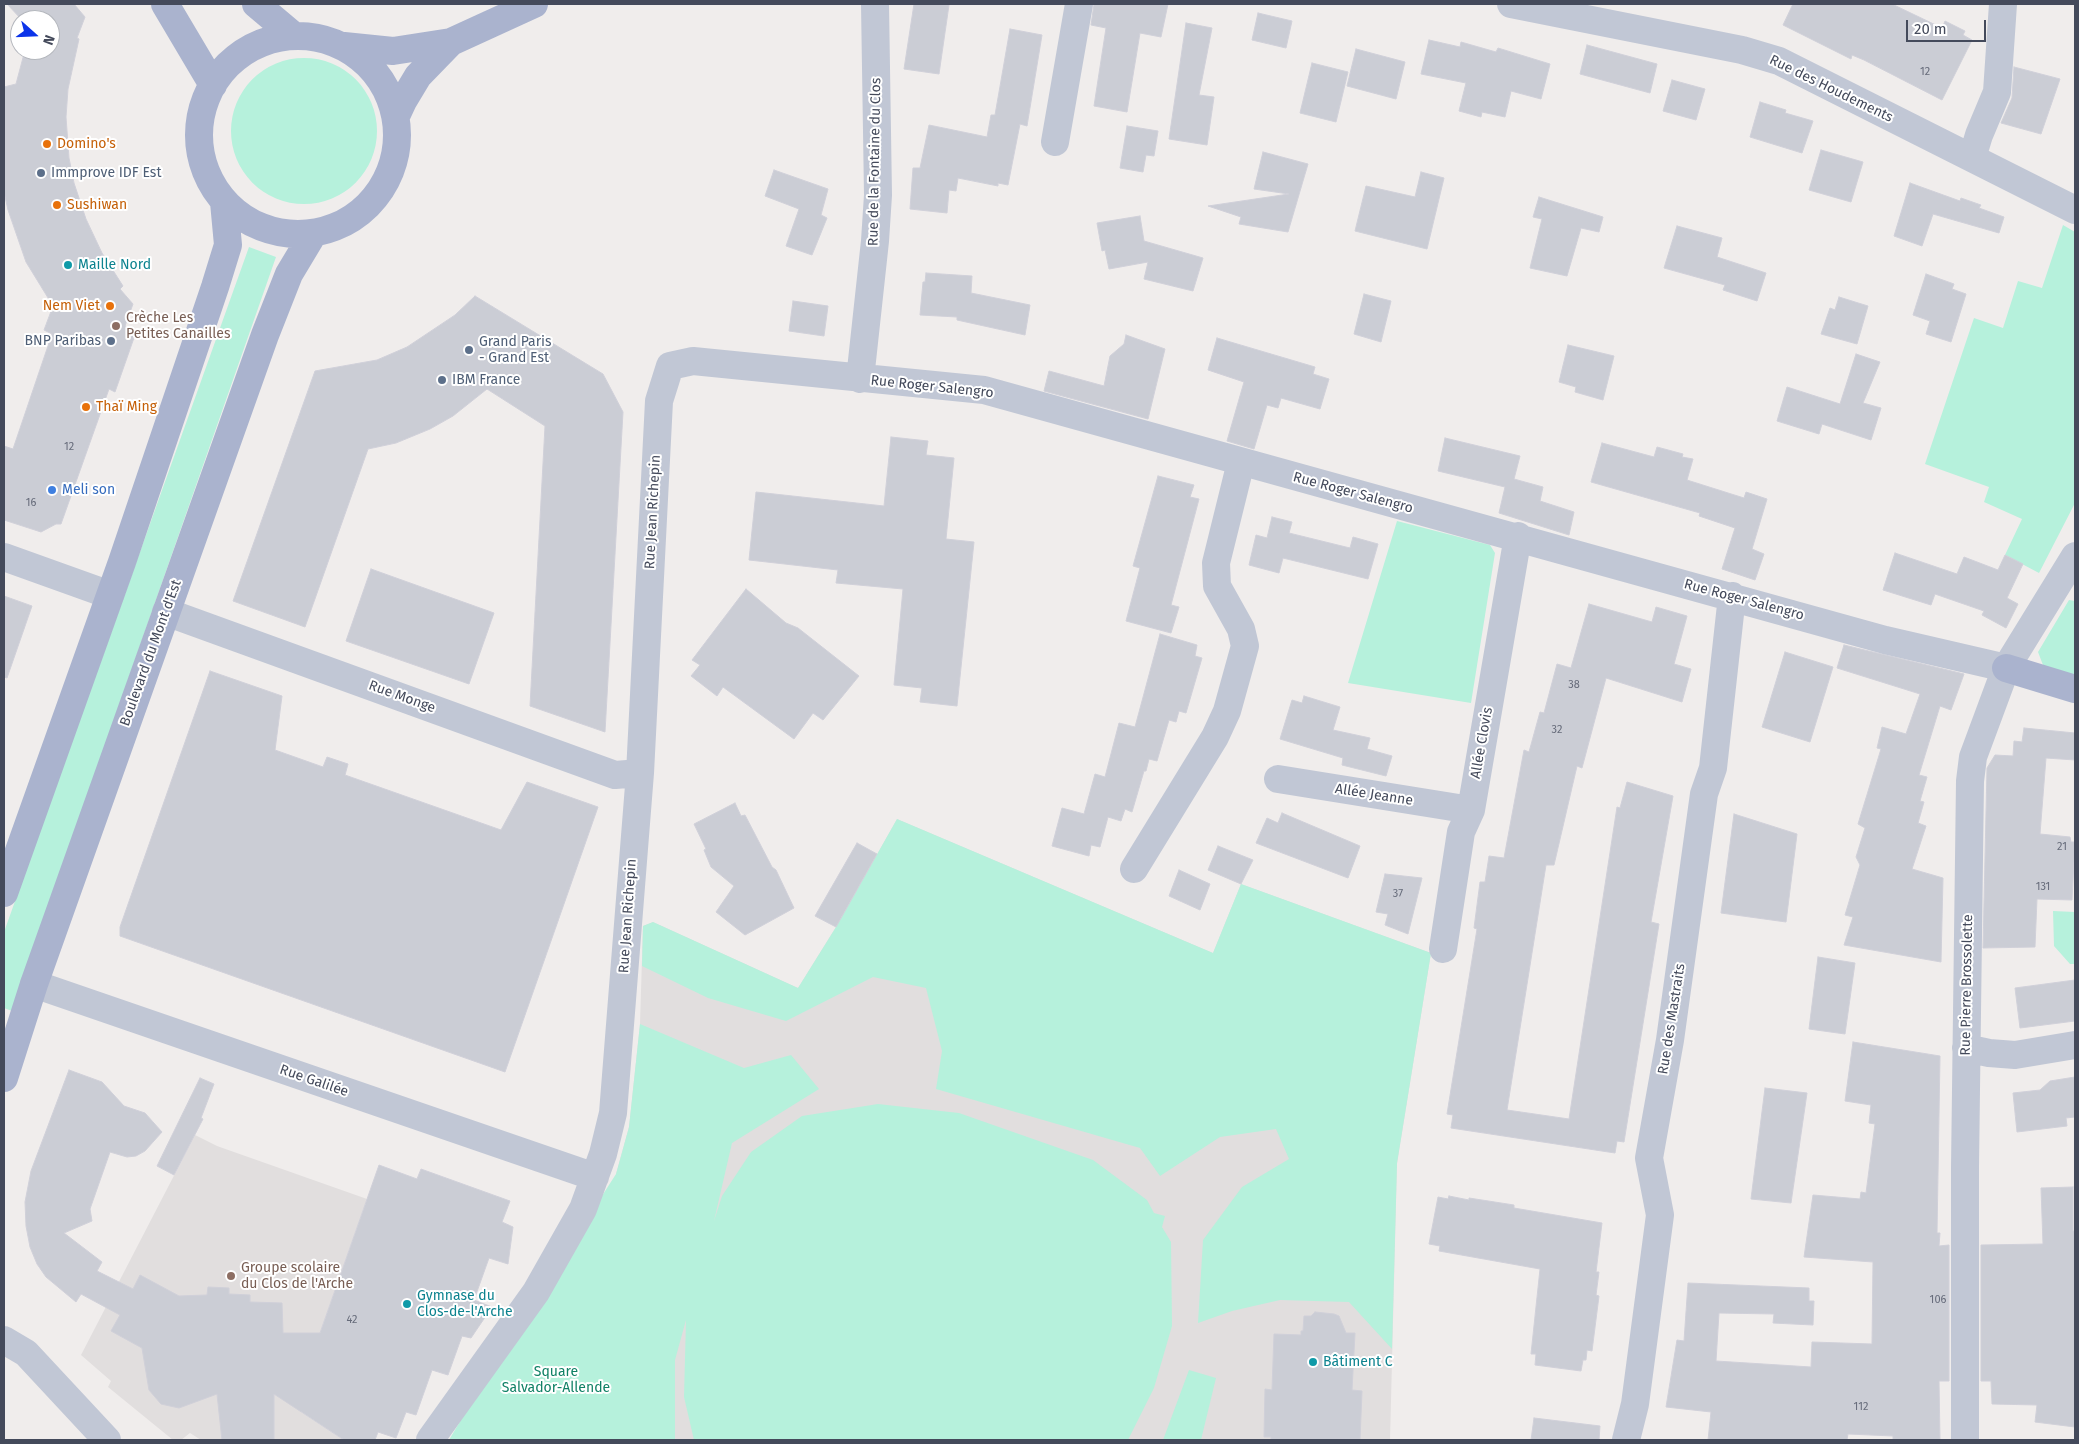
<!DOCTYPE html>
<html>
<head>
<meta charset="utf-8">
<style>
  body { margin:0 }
  #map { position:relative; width:2079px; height:1444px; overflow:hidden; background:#f0edec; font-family:"Fira Sans",sans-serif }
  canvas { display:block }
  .frame { position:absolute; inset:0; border:5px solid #444a5b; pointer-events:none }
  .north { position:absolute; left:10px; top:10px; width:50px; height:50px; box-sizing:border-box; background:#fff; border:1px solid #b4b7bd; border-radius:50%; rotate:110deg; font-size:14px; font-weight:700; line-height:20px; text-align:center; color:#444a5b }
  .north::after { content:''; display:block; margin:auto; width:18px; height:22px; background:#0c34e9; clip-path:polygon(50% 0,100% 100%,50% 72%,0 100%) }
  .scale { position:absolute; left:1906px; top:20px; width:80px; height:22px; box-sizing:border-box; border:2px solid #444a5b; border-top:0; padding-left:6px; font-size:15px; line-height:18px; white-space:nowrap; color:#444a5b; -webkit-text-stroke:4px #fff; paint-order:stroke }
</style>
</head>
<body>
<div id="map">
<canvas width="2079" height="1444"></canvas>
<div class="frame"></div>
<div class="north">N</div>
<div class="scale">20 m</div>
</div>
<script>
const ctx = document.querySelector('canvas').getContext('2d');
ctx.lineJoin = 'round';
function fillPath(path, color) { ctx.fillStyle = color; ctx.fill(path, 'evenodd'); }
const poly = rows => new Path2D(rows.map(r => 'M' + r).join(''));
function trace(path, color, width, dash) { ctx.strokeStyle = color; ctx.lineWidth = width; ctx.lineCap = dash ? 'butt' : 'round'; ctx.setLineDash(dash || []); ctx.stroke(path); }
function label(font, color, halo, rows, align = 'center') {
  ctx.font = font + ' "Fira Sans",sans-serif'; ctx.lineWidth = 4; ctx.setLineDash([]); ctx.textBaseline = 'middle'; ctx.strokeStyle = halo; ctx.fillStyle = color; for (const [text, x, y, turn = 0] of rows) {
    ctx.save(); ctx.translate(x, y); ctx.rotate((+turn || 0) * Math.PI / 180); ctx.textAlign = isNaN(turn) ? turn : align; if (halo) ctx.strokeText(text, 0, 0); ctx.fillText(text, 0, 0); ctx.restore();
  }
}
fillPath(poly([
  [897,819,1213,953,1241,884,1431,953,1397,1164,1390,1440,608,1440,616,1174,629,1127,640,1024,643,926,653,922,798,988,836,927],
  [195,1135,217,1146,367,1199,313,1353,301,1412,344,1440,201,1440,190,1433,181,1440,173,1440,108,1387,111,1381,81,1355]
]), '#e1dede');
fillPath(poly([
  '231 131a73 73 0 1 1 146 0a73 73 0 1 1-146 0Z',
  [2063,225,2075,232,2075,503,2039,573,2005,555,2022,519,1984,502,1989,487,1925,464,1974,318,2003,328,2018,281,2042,288],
  [249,247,276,257,12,1011,4,1008,4,932],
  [1397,521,1490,545,1495,553,1471,703,1348,683],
  [2069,600,2075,601,2075,675,2057,672,2043,665,2038,652],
  [897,819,1213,953,1241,884,1431,953,1397,1163,1392,1349,1349,1302,1280,1300,1232,1311,1198,1323,1203,1240,1242,1187,1289,1159,1276,1129,1220,1137,1160,1176,1140,1148,936,1089,942,1051,926,988,873,977,786,1021,708,998,642,966,643,926,653,922,798,988,836,927],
  [2053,911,2075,912,2075,964,2070,964,2054,946],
  [640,1024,744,1068,791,1055,819,1089,732,1143,714,1221,722,1196,751,1152,802,1116,878,1104,959,1113,1093,1160,1147,1200,1154,1213,1165,1216,1162,1227,1171,1242,1172,1326,1154,1388,1128,1440,694,1440,684,1397,686,1320,675,1360,675,1440,449,1440,490,1371,616,1174,629,1127],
  [1189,1370,1216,1378,1201,1440,1163,1440]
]), '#b6f1dc');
const building = poly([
  [7,4,74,4,85,17,77,38,79,39,68,89,66,117,69,158,74,183,86,219,102,253,123,286,120,289,133,304,125,326,131,328,129,332,135,335,115,392,109,389,61,524,56,524,41,532,4,520,4,446,13,449,52,334,44,330,53,306,26,262,8,210,4,192,4,87,16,84,25,50,50,50,50,20,22,20,7,4],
  [914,4,949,5,939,74,904,69,914,4],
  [1094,4,1168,4,1161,37,1140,33,1127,112,1094,106,1106,28,1091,25,1094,4],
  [1793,4,1892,4,1942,28,1945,21,1965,31,1963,35,1972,40,1942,100,1864,60,1852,55,1851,59,1783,25,1793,4],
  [1258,13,1292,21,1286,48,1252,40,1258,13],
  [1186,23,1212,28,1199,95,1214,97,1207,145,1169,139,1186,23],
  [1010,29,1042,35,1027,126,1020,124,1008,185,998,183,998,186,958,178,956,191,949,190,947,213,910,209,913,168,920,168,929,125,987,137,991,115,995,115,1010,29],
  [1429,40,1460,47,1461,42,1496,52,1498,48,1550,64,1541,99,1511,91,1505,117,1482,112,1481,117,1459,111,1466,83,1421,74,1429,40],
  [1587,45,1657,64,1650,93,1580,74,1587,45],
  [1356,49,1405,62,1396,99,1347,86,1356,49],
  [1312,63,1348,72,1336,122,1300,113,1312,63],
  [2014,67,2060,79,2041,134,2001,123,2012,98,2014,67],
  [1672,80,1705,89,1696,120,1663,111,1672,80],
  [1760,102,1786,110,1785,113,1813,121,1802,153,1750,137,1760,102],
  [1127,126,1158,131,1154,156,1146,155,1143,172,1120,168,1127,126],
  [1821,150,1863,162,1851,202,1809,190,1821,150],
  [1263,152,1308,164,1288,232,1239,224,1241,217,1208,206,1289,194,1254,189,1263,152],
  [774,170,828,189,821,215,827,218,812,255,786,246,799,209,765,196,774,170],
  [1421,172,1444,178,1427,249,1355,231,1366,186,1415,197,1421,172],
  [1910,183,1960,201,1961,198,1981,205,1979,208,2004,217,1999,233,1933,214,1922,246,1894,236,1910,183],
  [1539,197,1603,217,1599,232,1581,228,1567,276,1530,268,1542,219,1533,217,1539,197],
  [1140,216,1144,241,1203,258,1193,291,1144,279,1148,262,1109,269,1105,250,1102,251,1097,223,1140,216],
  [1677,226,1722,238,1717,257,1766,273,1757,301,1723,290,1725,285,1664,268,1677,226],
  [926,273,972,276,971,293,1030,305,1025,335,957,320,957,317,920,315,923,282,925,282,926,273],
  [1926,274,1954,284,1952,289,1966,294,1951,342,1926,334,1930,321,1913,315,1926,274],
  [1364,294,1391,301,1381,342,1354,334,1364,294],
  [475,296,603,374,623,412,605,732,530,706,545,426,487,389,453,416,430,429,396,443,368,449,305,627,233,601,315,371,377,360,407,347,455,315,475,296],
  [1839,297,1868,306,1857,344,1821,334,1830,308,1835,310,1839,297],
  [793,301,828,306,824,336,789,331,793,301],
  [1126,335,1165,349,1148,419,1044,391,1049,371,1104,386,1110,356,1124,344,1126,335],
  [1217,338,1315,367,1313,374,1329,379,1320,409,1281,398,1278,408,1267,405,1254,449,1227,441,1244,382,1208,370,1217,338],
  [1568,345,1614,356,1603,400,1575,392,1576,387,1559,382,1568,345],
  [1856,354,1880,362,1863,403,1881,408,1871,440,1822,424,1819,434,1777,421,1787,387,1840,404,1856,354],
  [891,437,928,441,926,455,954,458,946,539,974,542,957,706,920,702,922,688,894,685,903,589,836,583,838,570,749,560,756,492,884,506,891,437],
  [1445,438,1520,456,1514,479,1543,487,1540,501,1574,512,1569,535,1499,513,1505,487,1438,471,1445,438],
  [1602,443,1654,457,1657,447,1683,454,1682,457,1693,459,1687,480,1744,498,1746,492,1767,499,1752,549,1764,554,1755,580,1722,569,1735,528,1699,516,1700,513,1591,482,1602,443],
  [1158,476,1194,485,1190,497,1199,499,1171,605,1179,607,1171,633,1126,621,1140,568,1133,566,1158,476],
  [1272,517,1292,522,1289,533,1350,548,1353,537,1378,544,1368,579,1283,558,1279,573,1249,565,1256,535,1267,538,1272,517],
  [1895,553,1957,574,1964,557,1998,570,2005,555,2023,564,2007,598,2018,604,2006,628,1982,615,1984,611,1935,594,1931,605,1883,590,1895,553],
  [371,569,494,613,469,684,346,641,371,569],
  [746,589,786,623,798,628,859,676,823,720,813,713,794,739,723,687,717,696,691,676,700,665,692,660,746,589],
  [4,596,32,606,7,678,4,677,4,596],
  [1589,604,1652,622,1656,607,1687,616,1674,664,1691,669,1682,702,1606,678,1582,768,1577,766,1554,865,1546,865,1507,1110,1569,1119,1617,807,1620,808,1627,782,1673,796,1651,922,1659,924,1624,1142,1617,1141,1615,1153,1451,1128,1453,1115,1447,1114,1477,929,1474,928,1480,882,1485,882,1489,856,1504,858,1524,750,1529,752,1540,712,1544,713,1557,664,1571,668,1589,604],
  [1160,634,1197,645,1195,656,1202,658,1186,713,1179,711,1176,722,1169,720,1157,761,1149,759,1146,771,1144,771,1132,812,1125,809,1121,821,1108,817,1100,847,1091,845,1089,856,1052,846,1062,808,1084,814,1095,774,1105,777,1119,723,1135,727,1160,634],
  [1844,645,1964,674,1951,710,1940,706,1919,775,1927,777,1920,801,1924,802,1918,823,1926,826,1912,869,1943,878,1941,962,1844,945,1853,917,1845,915,1860,865,1856,857,1865,828,1858,824,1881,749,1877,748,1882,727,1906,734,1920,694,1837,668,1844,645],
  [1785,652,1833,667,1810,742,1762,727,1785,652],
  [210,671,282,696,275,750,323,767,327,757,348,764,345,775,501,830,527,782,598,807,505,1072,120,936,120,927,210,671],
  [1304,696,1340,707,1333,730,1370,738,1367,749,1392,756,1386,776,1342,765,1343,758,1280,739,1292,700,1302,703,1304,696],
  [2024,728,2075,733,2075,760,2046,758,2040,834,2070,837,2071,842,2075,842,2072,900,2037,899,2035,947,1983,948,1987,768,1995,755,2013,756,2014,741,2022,742,2024,728],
  [735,803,741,816,745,815,772,867,776,870,794,908,745,935,716,912,734,886,711,867,704,850,706,849,694,824,735,803],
  [1282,813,1360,846,1348,878,1256,843,1267,818,1278,823,1282,813],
  [1734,814,1797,834,1786,922,1721,913,1734,814],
  [857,843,877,854,836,927,815,916,857,843],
  [1218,846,1253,860,1241,884,1208,870,1218,846],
  [1179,870,1210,884,1200,910,1169,896,1179,870],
  [1385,874,1422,878,1408,934,1385,925,1388,914,1376,912,1385,874],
  [1818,957,1855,963,1845,1034,1809,1029,1818,957],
  [2075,980,2075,1021,2020,1028,2015,988,2075,980],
  [1853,1042,1940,1056,1937,1233,1940,1233,1939,1246,1949,1245,1949,1381,1939,1381,1940,1440,1893,1440,1893,1436,1848,1434,1847,1440,1708,1440,1711,1412,1666,1407,1677,1340,1684,1341,1688,1283,1809,1288,1809,1301,1814,1301,1813,1325,1773,1323,1774,1314,1719,1313,1716,1361,1811,1367,1812,1342,1872,1344,1873,1262,1804,1257,1813,1195,1860,1199,1861,1192,1866,1193,1875,1124,1869,1123,1871,1105,1845,1101,1853,1042],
  [69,1070,102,1082,124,1106,145,1113,162,1132,145,1151,136,1156,127,1157,110,1152,90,1209,92,1221,64,1233,102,1262,97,1271,133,1289,140,1275,179,1296,207,1295,208,1287,229,1288,229,1294,250,1295,250,1302,282,1303,283,1333,320,1333,379,1165,417,1179,421,1169,510,1201,502,1222,513,1227,508,1264,489,1258,474,1300,492,1307,471,1338,462,1336,448,1375,432,1370,416,1415,406,1412,396,1438,378,1432,375,1440,344,1440,274,1394,274,1440,222,1440,217,1394,179,1408,161,1404,149,1390,142,1348,111,1331,120,1315,81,1294,76,1302,46,1277,37,1264,30,1247,26,1226,25,1202,31,1171,69,1070],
  [2075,1077,2075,1117,2066,1118,2067,1126,2017,1132,2013,1093,2040,1090,2050,1081,2075,1077],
  [200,1078,214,1084,201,1118,203,1119,174,1175,157,1166,200,1078],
  [1765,1088,1807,1093,1791,1203,1751,1199,1765,1088],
  [2073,1187,2073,1231,2075,1231,2075,1427,2035,1422,2037,1405,1992,1404,1991,1381,1981,1381,1981,1245,2043,1244,2041,1188,2073,1187],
  [1449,1196,1469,1200,1469,1198,1514,1205,1514,1208,1602,1223,1596,1272,1599,1272,1596,1295,1599,1296,1592,1351,1587,1350,1586,1360,1583,1360,1581,1371,1535,1365,1536,1354,1531,1354,1540,1269,1439,1251,1440,1246,1429,1244,1438,1197,1448,1199,1449,1196],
  [1315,1312,1334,1314,1339,1316,1346,1333,1355,1333,1352,1390,1362,1391,1360,1439,1271,1440,1271,1437,1264,1437,1265,1389,1272,1390,1274,1334,1301,1335,1301,1331,1303,1331,1304,1316,1311,1316,1315,1312],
  [1534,1418,1600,1426,1599,1440,1531,1440,1534,1418]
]);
fillPath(building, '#cbcdd5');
trace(building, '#d0d0d9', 1);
trace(poly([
  [1511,4,1742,50,1779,61,2075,210],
  [1055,142,1079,4],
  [1972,158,1979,135,1997,92,2003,4],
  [860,379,875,241,878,195,875,4],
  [4,557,110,595],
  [166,612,615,775,640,773],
  [1278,779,1471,810],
  [1134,869,1215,737,1227,711,1245,646,1241,629,1217,586,1216,563,1241,462],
  [1443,949,1461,832,1471,810,1518,536],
  [34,984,595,1177],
  [1966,1048,1989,1053,2015,1055,2075,1045],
  [4,1340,26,1353,107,1440],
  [430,1440,536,1292,583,1209,603,1154,613,1113,640,773,659,401,670,366,693,361,984,390,1885,640,2006,668],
  [1626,1440,1635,1404,1660,1215,1649,1158,1670,1040,1704,794,1713,768,1732,596],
  [1965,1440,1965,1167,1970,781,1973,757,2006,668,2075,556]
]), '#c1c7d5', 28);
trace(poly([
  [165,4,213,85],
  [256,4,294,36],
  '199 135a99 99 0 1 1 198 0a99 99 0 1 1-198 0Z',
  [344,46,393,51,451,42,534,4],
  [396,116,403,101,418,76,451,42],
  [2006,668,2075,689],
  [4,893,122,562,215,287,228,245,224,202],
  [4,1078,34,984,265,335,289,274,313,234]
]), '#aab3ce', 28);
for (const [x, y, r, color] of [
  [47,144,5,"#e8710a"],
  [41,173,5,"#5c6f8a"],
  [57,205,5,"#e8710a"],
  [68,265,5,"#0f9aa8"],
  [110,306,5,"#e8710a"],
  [116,326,5,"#8d6e63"],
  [111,341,5,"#5c6f8a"],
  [469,350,5,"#5c6f8a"],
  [442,380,5,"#5c6f8a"],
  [86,407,5,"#e8710a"],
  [52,490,5,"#3f7fe0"],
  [231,1276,5,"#8d6e63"],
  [407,1304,5,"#0f9aa8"],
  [1313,1362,5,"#0f9aa8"]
]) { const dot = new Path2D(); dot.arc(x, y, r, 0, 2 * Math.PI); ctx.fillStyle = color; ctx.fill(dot); trace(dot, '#fff', 2); }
label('11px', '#666b7a', null, [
  ["12",1925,72],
  ["12",69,447],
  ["16",31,503],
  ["38",1574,685],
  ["32",1557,730],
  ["21",2062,847],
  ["131",2043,887],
  ["37",1398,894],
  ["106",1938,1300],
  ["42",352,1320],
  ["112",1861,1407]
]);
label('14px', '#444a5b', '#fff', [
  ["Rue des Houdements",1831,89,26],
  ["Rue de la Fontaine du Clos",875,162,-89],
  ["Rue Roger Salengro",932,387,6],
  ["Rue Roger Salengro",1353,493,15],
  ["Rue Jean Richepin",653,512,-87],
  ["Rue Roger Salengro",1744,600,15],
  ["Boulevard du Mont d'Est",151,653,-70],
  ["Rue Monge",402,697,20],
  ["Allée Clovis",1482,743,-80],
  ["Allée Jeanne",1374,795,9],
  ["Rue Jean Richepin",628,916,-86],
  ["Rue Pierre Brossolette",1967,985,-89],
  ["Rue des Mastraits",1672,1019,-81],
  ["Rue Galilée",314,1081,19]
]);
label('14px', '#c56008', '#fff', [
  ["Domino's",57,144],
  ["Sushiwan",67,205],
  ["Nem Viet",100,306,"right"],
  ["Thaï Ming",96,407]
], 'left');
label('14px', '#4e5e75', '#fff', [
  ["Immprove IDF Est",51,173],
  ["BNP Paribas",101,341,"right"],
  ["Grand Paris",479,342],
  ["- Grand Est",479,358],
  ["IBM France",452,380]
], 'left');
label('14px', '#0d838f', '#fff', [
  ["Maille Nord",78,265],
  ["Gymnase du",417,1296],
  ["Clos-de-l'Arche",417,1312],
  ["Bâtiment C",1323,1362]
], 'left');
label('14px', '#785e54', '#fff', [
  ["Crèche Les",126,318],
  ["Petites Canailles",126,334],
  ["Groupe scolaire",241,1268],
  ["du Clos de l'Arche",241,1284]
], 'left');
label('14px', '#366cbe', '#fff', [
  ["Meli son",62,490]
], 'left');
label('14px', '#108165', '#fff', [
  ["Square",556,1372],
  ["Salvador-Allende",556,1388]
]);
</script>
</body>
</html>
